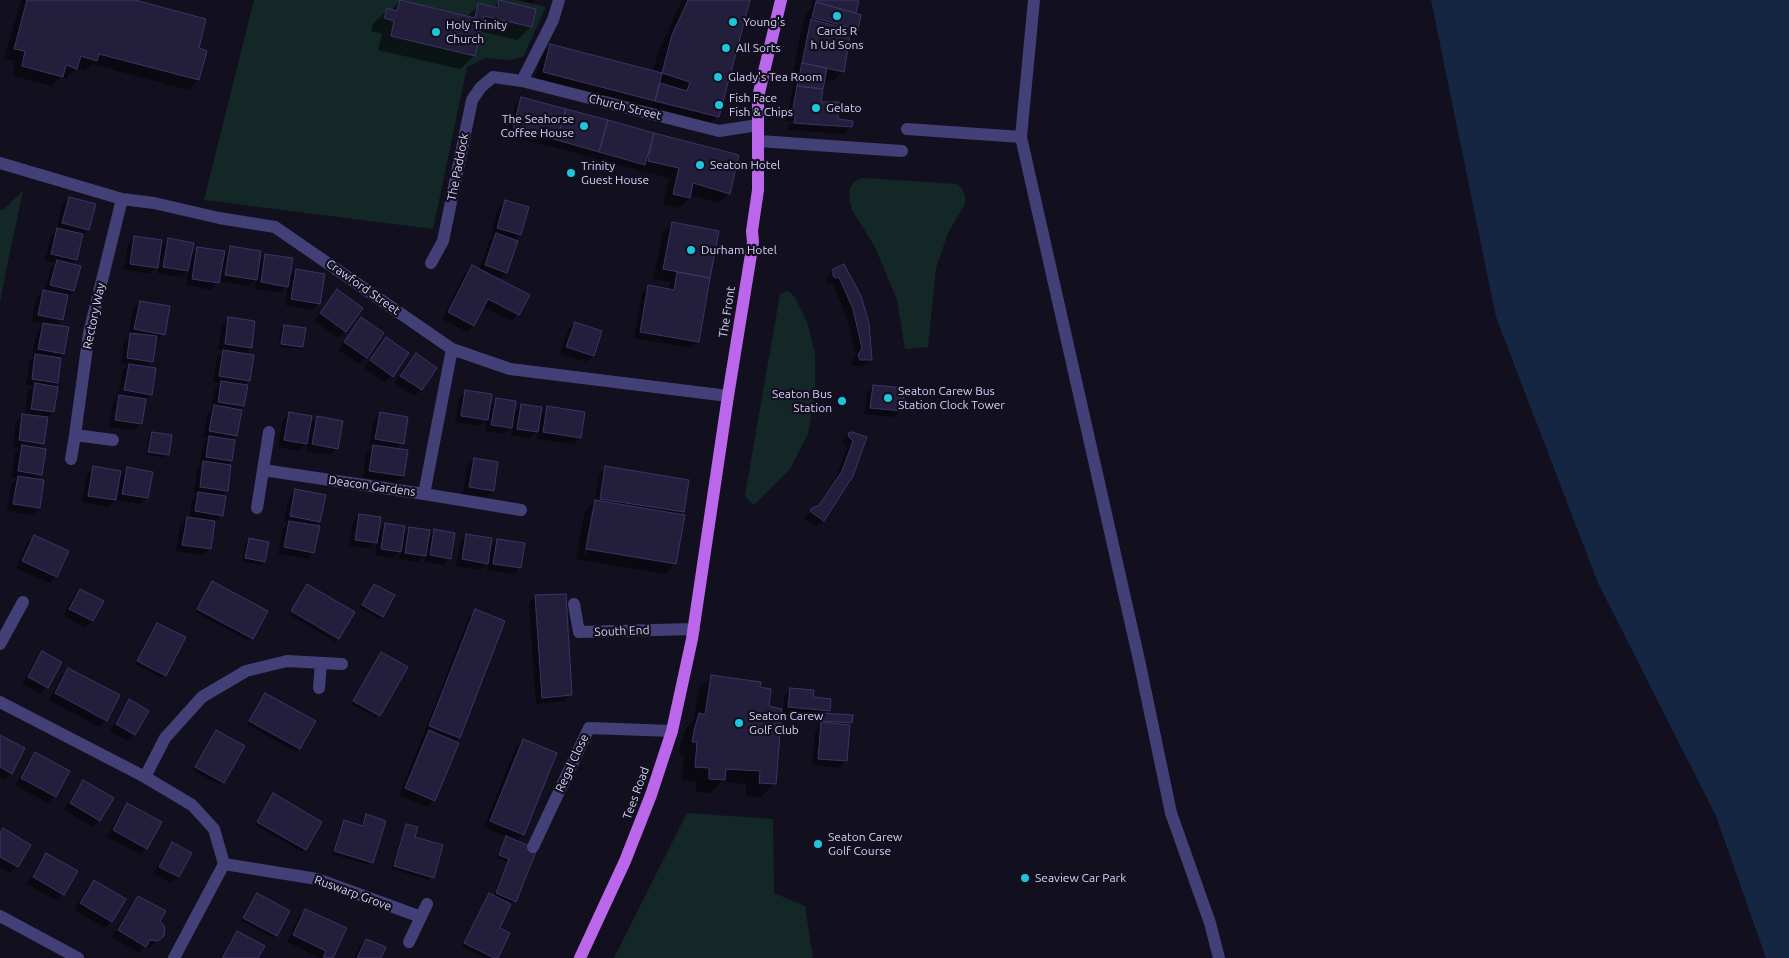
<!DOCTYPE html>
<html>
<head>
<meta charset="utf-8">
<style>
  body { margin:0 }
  canvas { display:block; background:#120f1e }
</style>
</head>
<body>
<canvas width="1789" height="958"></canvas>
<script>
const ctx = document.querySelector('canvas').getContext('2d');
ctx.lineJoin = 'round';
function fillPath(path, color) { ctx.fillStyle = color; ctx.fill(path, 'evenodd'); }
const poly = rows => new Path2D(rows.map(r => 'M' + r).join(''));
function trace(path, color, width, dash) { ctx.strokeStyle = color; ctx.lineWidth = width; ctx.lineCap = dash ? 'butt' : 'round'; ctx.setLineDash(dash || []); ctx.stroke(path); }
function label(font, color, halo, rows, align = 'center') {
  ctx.font = font + ' Ubuntu,sans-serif'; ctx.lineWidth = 4.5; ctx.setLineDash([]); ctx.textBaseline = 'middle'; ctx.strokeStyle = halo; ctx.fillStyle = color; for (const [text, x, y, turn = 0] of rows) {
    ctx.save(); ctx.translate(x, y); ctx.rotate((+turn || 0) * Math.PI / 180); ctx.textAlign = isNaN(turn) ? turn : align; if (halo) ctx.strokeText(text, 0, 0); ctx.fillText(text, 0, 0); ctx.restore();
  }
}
fillPath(poly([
  [254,0,515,0,546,7,523,57,509,60,486,58,467,67,433,229,204,200],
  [863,178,956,184,961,187,965,195,965,204,948,233,936,268,928,347,905,349,897,300,875,247,852,210,849,197,850,188,855,181],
  [23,191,7,266,0,303,0,209,3,210],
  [788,291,795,297,808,325,815,354,815,393,808,434,790,469,754,505,749,501,745,495,780,294],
  [687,813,773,819,774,893,805,906,813,958,614,958]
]), '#132727');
fillPath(poly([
  [1431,0,1789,0,1789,958,1766,958,1716,816,1598,583,1496,317]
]), '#152642');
fillPath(poly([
  [21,0,130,0,197,49,198,80,188,90,92,64,85,71,76,68,66,78,61,77,51,86,13,76,15,61,4,59],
  [401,0,466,17,479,5,493,8,500,1,531,27,517,40,479,31,474,56,460,69,378,50,382,34,371,31,373,24,387,10,390,11],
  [519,0,535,0,532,3],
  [682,0,748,0,718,116,704,130,534,82,541,56,551,45,653,72,659,50],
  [812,0,857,0,855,12,853,14,857,29,849,37,843,71,833,81,824,80,820,103,837,120,851,127,844,134,788,130,789,124,832,127,832,125,786,121,796,74,793,74,801,31,804,28,802,28,806,14,811,9],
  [522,98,653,136,655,134,729,193,719,203,690,195,689,198,679,208,663,204,669,178,507,135,515,105],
  [69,198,95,205,88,230,82,236,76,260,71,265,73,291,66,298,62,319,55,326,63,353,58,359,57,382,52,387,53,412,47,418,43,443,38,449,40,474,35,480,39,508,32,515,7,511,11,484,17,478,12,478,15,453,21,448,13,447,16,422,23,415,25,415,28,391,33,386,26,385,29,362,35,356,32,356,37,331,44,324,32,322,36,298,44,292,51,268,56,263,45,261,51,236,57,230,62,205],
  [505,202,520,234,513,241,506,272,498,280,518,314,512,321,483,307,473,325,467,332,442,319,465,273,472,267,479,270,489,241,495,236,491,235,498,208],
  [673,223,709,277,707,279,697,341,691,348,634,338,642,293,649,287,669,290,670,282,653,279,663,233],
  [135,237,160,248,168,240,190,256,198,248,225,253,230,247,258,263,266,255,288,278,296,270,319,303,312,310,285,305,288,285,280,293,255,289,256,279,249,286,218,281,211,290,186,285,188,270,181,277,157,273,158,266,150,274,124,270,128,244],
  [844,266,871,359,864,366,853,366,851,363,856,355,846,316,833,284,826,283,827,277,834,270],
  [337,291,345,331,338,338,314,321],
  [140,302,164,334,157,341,155,341,152,361,146,367,151,394,144,401,141,424,134,430,109,427,113,403,118,397,122,372,128,365,121,364,124,341,128,337,133,309],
  [229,318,251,347,244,354,249,380,244,385,243,406,238,411,236,436,231,441,231,460,226,466,227,490,220,497,222,515,215,522,209,549,203,555,176,551,180,525,187,519,189,519,192,500,198,494,194,493,197,469,202,464,200,463,203,444,208,438,203,438,208,413,211,410,215,389,220,383,213,382,217,358,224,351,218,350,222,325],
  [362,319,382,333,366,357,359,364,338,350,355,326],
  [575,323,593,356,586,362,560,354,568,330],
  [284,326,304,329,301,347,301,345,279,342,281,329],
  [386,338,392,376,385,382,364,368],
  [279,345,300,348,299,349,279,347],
  [416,354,436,368,421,390,414,396,394,383,409,361],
  [873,386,901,411,894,417,864,414,867,393],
  [466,391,489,407,496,399,513,414,522,405,539,415,547,408,580,437,573,444,537,439,538,430,530,438,511,435,513,425,504,434,485,431,487,418,480,426,455,422,459,398],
  [290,413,309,425,317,417,337,449,330,455,306,451,307,442,299,451,278,447,283,420],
  [380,414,403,443,396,449,403,476,396,482,363,478,366,453,373,446,369,446,374,420],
  [152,433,167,455,164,458,146,454,149,436],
  [849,434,866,438,852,475,823,520,816,527,805,519,805,516,816,508,835,479,847,448,843,444,842,441],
  [474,459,493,491,486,497,463,494,467,466],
  [94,468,119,477,127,468,147,498,140,504,115,500,108,507,82,502,87,474],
  [606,468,683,512,679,516,675,563,665,574,576,559,585,511,595,501,599,474],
  [591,511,594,511,586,555,584,554],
  [296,490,319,521,314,526,313,553,307,559,278,554,283,529,289,523,284,522,289,497],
  [360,515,377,532,385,524,402,536,409,528,427,538,435,531,449,558,443,565,424,562,425,555,418,562,399,559,400,551,393,558,375,555,377,541,369,549,349,546,353,522],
  [466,535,489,549,497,540,520,567,514,574,487,570,489,561,480,570,456,566,460,542],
  [34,537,56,576,49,583,16,568,27,543],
  [249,539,264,562,261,565,242,561,246,542],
  [212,582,252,638,249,641,195,612],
  [374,585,382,616,379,619,360,608],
  [307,586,338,639,335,642,289,614],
  [80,590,102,601,92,621,85,627,63,616,73,597],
  [535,596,570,695,564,701,536,704,529,603],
  [475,611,504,622,459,738,454,742,434,800,427,807,399,795,422,738,426,734,424,733,469,617],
  [158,624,165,675,162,678,135,664],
  [42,653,60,663,47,687,40,694,22,684,36,660],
  [379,656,406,668,376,718,351,704],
  [68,669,106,720,99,727,49,700,62,676],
  [712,676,759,688,767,707,783,710,784,696,791,690,812,698,829,710,825,714,851,723,849,725,846,761,839,768,812,765,815,731,822,724,820,723,820,717,781,713,775,783,761,797,746,796,746,784,721,782,710,793,696,792,696,781,682,780,684,755,679,755,680,746,686,728,694,720,698,690],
  [265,695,314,722,296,752,247,724],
  [130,701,134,735,128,741,110,731,123,708],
  [214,735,223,782,220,785,193,770],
  [0,736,11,773,4,780,0,777],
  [523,740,523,834,516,841,515,901,512,904,510,903,498,928,497,958,486,958,462,947,486,898,489,895,493,897,507,862,497,858,503,841,507,837,484,827,516,747],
  [35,754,55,796,48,803,15,785,28,761],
  [83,782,99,820,93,827,64,810,77,788],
  [271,798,305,849,302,852,255,825],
  [127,805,146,848,140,854,107,837,121,812],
  [367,816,372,862,369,865,332,854,341,825,345,822,361,827,364,819],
  [407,825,432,877,429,880,392,869,404,828],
  [3,830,17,866,10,873,0,867,0,833],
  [172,844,190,853,178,877,171,883,153,874,166,850],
  [47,855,63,894,57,901,27,884,40,861],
  [94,881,111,921,105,928,74,910,87,888],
  [257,894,276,935,273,938,241,921],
  [138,897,158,921,162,936,150,947,145,946,139,953,112,937,132,904],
  [305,910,345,929,332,958,320,958,287,942,299,917],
  [238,933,257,958,220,958,231,939],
  [366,940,380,958,354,958,359,947]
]), '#0007');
const building = poly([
  [27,0,135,0,206,19,199,48,207,51,199,80,99,54,97,61,81,56,77,69,66,65,63,77,22,66,25,51,14,49,27,0],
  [400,0,475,18,478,3,498,8,499,0,536,9,532,27,484,16,475,56,391,36,394,21,384,18,387,8,397,11,400,0],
  [688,0,750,0,719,117,655,101,660,83,687,91,690,82,662,73,672,35,688,0],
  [817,0,856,0,859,1,856,13,816,2,817,0],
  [816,2,861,15,858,30,812,17,816,2],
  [811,19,851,30,844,72,802,63,811,19],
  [550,44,662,73,655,101,543,72,550,44],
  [802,63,827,68,823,89,797,86,802,63],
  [797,86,823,89,821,102,839,102,838,119,853,121,852,127,794,123,795,115,792,114,797,86],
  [521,97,566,109,557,140,513,128,521,97],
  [566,109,608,120,599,152,557,140,566,109],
  [608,120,654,133,645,165,599,152,608,120],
  [654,133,739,155,730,194,693,183,690,198,673,194,679,168,648,161,654,133],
  [69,197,96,204,89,230,62,223,69,197],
  [505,200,529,207,521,235,497,228,505,200],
  [672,222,719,231,710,278,663,269,672,222],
  [57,228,83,234,77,260,51,254,57,228],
  [496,233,518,241,507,273,485,265,496,233],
  [134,236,162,240,158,268,130,264,134,236],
  [168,238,194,243,188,271,163,267,168,238],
  [230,246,261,251,257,280,225,275,230,246],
  [197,247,225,251,219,283,192,279,197,247],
  [265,254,293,258,288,287,261,282,265,254],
  [57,260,81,266,74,291,50,285,57,260],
  [844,264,861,296,869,323,872,360,860,360,858,355,862,348,853,309,839,277,835,278,833,276,833,269,844,264],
  [472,265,530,295,519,315,488,299,474,326,448,312,472,265],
  [296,269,325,274,320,304,291,299,296,269],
  [677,272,710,278,699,342,640,332,648,285,674,290,677,272],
  [337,289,363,308,346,332,320,313,337,289],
  [43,290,68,295,63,320,38,315,43,290],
  [140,301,170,306,165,335,134,329,140,301],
  [228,317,255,321,252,348,225,344,228,317],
  [361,317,384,333,367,358,344,342,361,317],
  [575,322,602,331,594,356,566,347,575,322],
  [43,323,69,327,64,354,38,349,43,323],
  [284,325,306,328,303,347,281,344,284,325],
  [130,333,157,336,153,362,127,358,130,333],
  [386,337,409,353,393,377,370,360,386,337],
  [223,350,254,355,250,381,219,376,223,350],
  [416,353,437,368,422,390,400,376,416,353],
  [35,354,61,358,58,383,32,379,35,354],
  [129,364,156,368,152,395,124,390,129,364],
  [221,381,248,385,244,406,218,402,221,381],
  [35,383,58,387,54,412,31,409,35,383],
  [873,385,905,388,902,411,870,408,873,385],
  [465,390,492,394,488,420,461,416,465,390],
  [119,395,146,399,142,424,115,420,119,395],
  [496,398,516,401,512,428,491,425,496,398],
  [521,404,542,407,538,432,517,429,521,404],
  [214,405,242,410,237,436,209,431,214,405],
  [547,406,585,412,581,438,543,432,547,406],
  [289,412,312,416,307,444,284,440,289,412],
  [380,412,408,417,404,444,375,439,380,412],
  [22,414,48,417,44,444,19,440,22,414],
  [317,416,343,421,338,449,312,444,317,416],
  [152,432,172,435,169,455,148,452,152,432],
  [852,432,867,437,853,476,824,521,811,512,811,509,819,505,842,471,853,441,849,437,848,433,852,432],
  [209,436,235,440,232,461,206,457,209,436],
  [22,445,46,449,42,475,18,471,22,445],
  [373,445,408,450,404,476,369,471,373,445],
  [474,458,498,462,494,491,469,487,474,458],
  [203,461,231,465,228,491,200,487,203,461],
  [93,466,121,471,116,500,88,496,93,466],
  [605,466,689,480,684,512,600,499,605,466],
  [127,467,153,472,148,498,122,494,127,467],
  [18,476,44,480,40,508,13,504,18,476],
  [295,489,326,495,320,522,290,516,295,489],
  [198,492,226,496,223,516,195,511,198,492],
  [595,500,685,515,676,564,586,549,595,500],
  [359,514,381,517,377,543,355,540,359,514],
  [187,517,215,521,211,549,182,545,187,517],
  [289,521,320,526,314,553,284,547,289,521],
  [385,523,405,526,401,552,381,549,385,523],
  [409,527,430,530,426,556,405,553,409,527],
  [434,529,455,533,451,559,430,555,434,529],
  [466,534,492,538,488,564,462,559,466,534],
  [34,535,69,551,57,577,22,561,34,535],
  [249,538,269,542,265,562,245,558,249,538],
  [497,539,525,543,521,568,493,564,497,539],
  [212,581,268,611,253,639,197,609,212,581],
  [307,584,355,612,339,639,291,611,307,584],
  [374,584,395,595,383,617,362,605,374,584],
  [80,589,104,601,93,621,69,609,80,589],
  [566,594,572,695,542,698,535,595,566,594],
  [475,609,505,621,460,738,429,726,475,609],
  [157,623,186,637,166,676,137,661,157,623],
  [42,651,62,662,48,688,28,677,42,651],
  [381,652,408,667,380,716,353,701,381,652],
  [68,668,120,695,107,721,55,693,68,668],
  [711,675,761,682,760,687,771,689,769,706,782,709,776,784,759,783,760,771,726,769,725,780,709,779,709,768,695,767,697,742,692,742,694,731,699,713,705,715,711,675],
  [790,688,814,690,813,697,831,699,830,711,788,707,790,688],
  [265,693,316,721,300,749,249,721,265,693],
  [129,699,149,711,135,735,116,724,129,699],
  [823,713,853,715,852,723,822,721,823,713],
  [821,722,850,725,847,761,818,759,821,722],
  [216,730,245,746,224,783,195,767,216,730],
  [429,730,459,743,435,801,405,788,429,730],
  [0,735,25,748,12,774,0,767,0,735],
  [523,739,557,753,524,835,490,821,523,739],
  [35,752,70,771,56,797,21,778,35,752],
  [83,780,114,798,100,821,70,803,83,780],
  [273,793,322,822,306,850,257,822,273,793],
  [127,803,162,822,147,849,113,830,127,803],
  [366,814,386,821,373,863,334,851,344,820,363,826,366,814],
  [406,824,418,827,415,837,443,845,434,878,394,866,406,824],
  [3,828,31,845,18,867,0,857,0,833,3,828],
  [506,836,537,849,516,902,496,893,509,859,499,855,506,836],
  [172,842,192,853,179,877,159,867,172,842],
  [46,853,78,871,64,895,33,877,46,853],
  [94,880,126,899,112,922,80,903,94,880],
  [257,893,290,911,277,936,243,918,257,893],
  [489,893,511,904,500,928,510,933,498,958,494,958,464,943,489,893],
  [138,896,166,911,160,921,165,927,164,936,158,941,150,940,146,947,118,930,138,896],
  [305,909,347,928,333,958,323,957,326,951,293,935,305,909],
  [237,931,265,946,258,958,222,958,237,931],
  [366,939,386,947,381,958,357,958,366,939]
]);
fillPath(building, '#241e3d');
trace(building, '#3d3366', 1);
trace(poly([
  [522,81,553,20,559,0],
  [907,129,1021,137,1034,0],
  [1021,137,1139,660,1171,813,1210,923,1219,958],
  [759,141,902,151],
  [0,163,122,199,154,203,219,218,275,227,452,349,510,369,728,396],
  [431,263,443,241,472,100,481,87,493,77,522,81,719,131,758,125],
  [113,440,75,435,89,333,122,199],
  [71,459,75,435],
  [263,470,424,494,452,349],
  [424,494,521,510],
  [257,508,269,432],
  [574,604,579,632,694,629],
  [0,644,23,602],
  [319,688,321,663],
  [0,702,145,777,192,805,214,829,224,864,174,958],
  [145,777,165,738,202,697,246,671,287,661,342,664],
  [533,847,589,728,672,731],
  [224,864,317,879,421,917],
  [0,916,78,958],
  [409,942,427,904]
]), '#424077', 12);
trace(poly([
  [580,958,625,861,651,795,672,731,692,639,728,396,753,242,752,231,758,190,758,97,781,0]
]), '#bb67eb', 12);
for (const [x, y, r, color] of [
  [837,16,5,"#1dc6db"],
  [733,22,5,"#1dc6db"],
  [436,32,5,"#1dc6db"],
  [726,48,5,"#1dc6db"],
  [718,77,5,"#1dc6db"],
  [719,105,5,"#1dc6db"],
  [816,108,5,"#1dc6db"],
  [584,126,5,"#1dc6db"],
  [700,165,5,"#1dc6db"],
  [571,173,5,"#1dc6db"],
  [691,250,5,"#1dc6db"],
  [888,398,5,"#1dc6db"],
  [842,401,5,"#1dc6db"],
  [739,723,5,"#1dc6db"],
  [818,844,5,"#1dc6db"],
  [1025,878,5,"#1dc6db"]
]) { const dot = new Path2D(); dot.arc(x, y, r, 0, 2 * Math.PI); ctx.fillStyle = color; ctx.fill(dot); trace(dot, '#120f1e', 2); }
label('12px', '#d7d2f9', '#120f1e', [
  ["Young's",743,22],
  ["Holy Trinity",446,25],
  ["Church",446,39],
  ["Cards R",837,31,"center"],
  ["h Ud Sons",837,45,"center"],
  ["All Sorts",736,48],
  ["Glady's Tea Room",728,77],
  ["Fish Face",729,98],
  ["Fish & Chips",729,112],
  ["Gelato",826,108],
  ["The Seahorse",574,119,"right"],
  ["Coffee House",574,133,"right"],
  ["Seaton Hotel",710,165],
  ["Trinity",581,166],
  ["Guest House",581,180],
  ["Durham Hotel",701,250],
  ["Seaton Carew Bus",898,391],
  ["Station Clock Tower",898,405],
  ["Seaton Bus",832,394,"right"],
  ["Station",832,408,"right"],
  ["Seaton Carew",749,716],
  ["Golf Club",749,730],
  ["Seaton Carew",828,837],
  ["Golf Course",828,851],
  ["Seaview Car Park",1035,878]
], 'left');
label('12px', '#d7d2f9', '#120f1e', [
  ["Church Street",625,107,14],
  ["The Paddock",458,167,-79],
  ["Crawford Street",363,287,35],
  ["The Front",727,312,-81],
  ["Rectory Way",94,316,-78],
  ["Deacon Gardens",372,486,8],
  ["South End",622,631,-2],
  ["Regal Close",572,763,-65],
  ["Tees Road",636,793,-70],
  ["Ruswarp Grove",353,893,20]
]);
</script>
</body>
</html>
